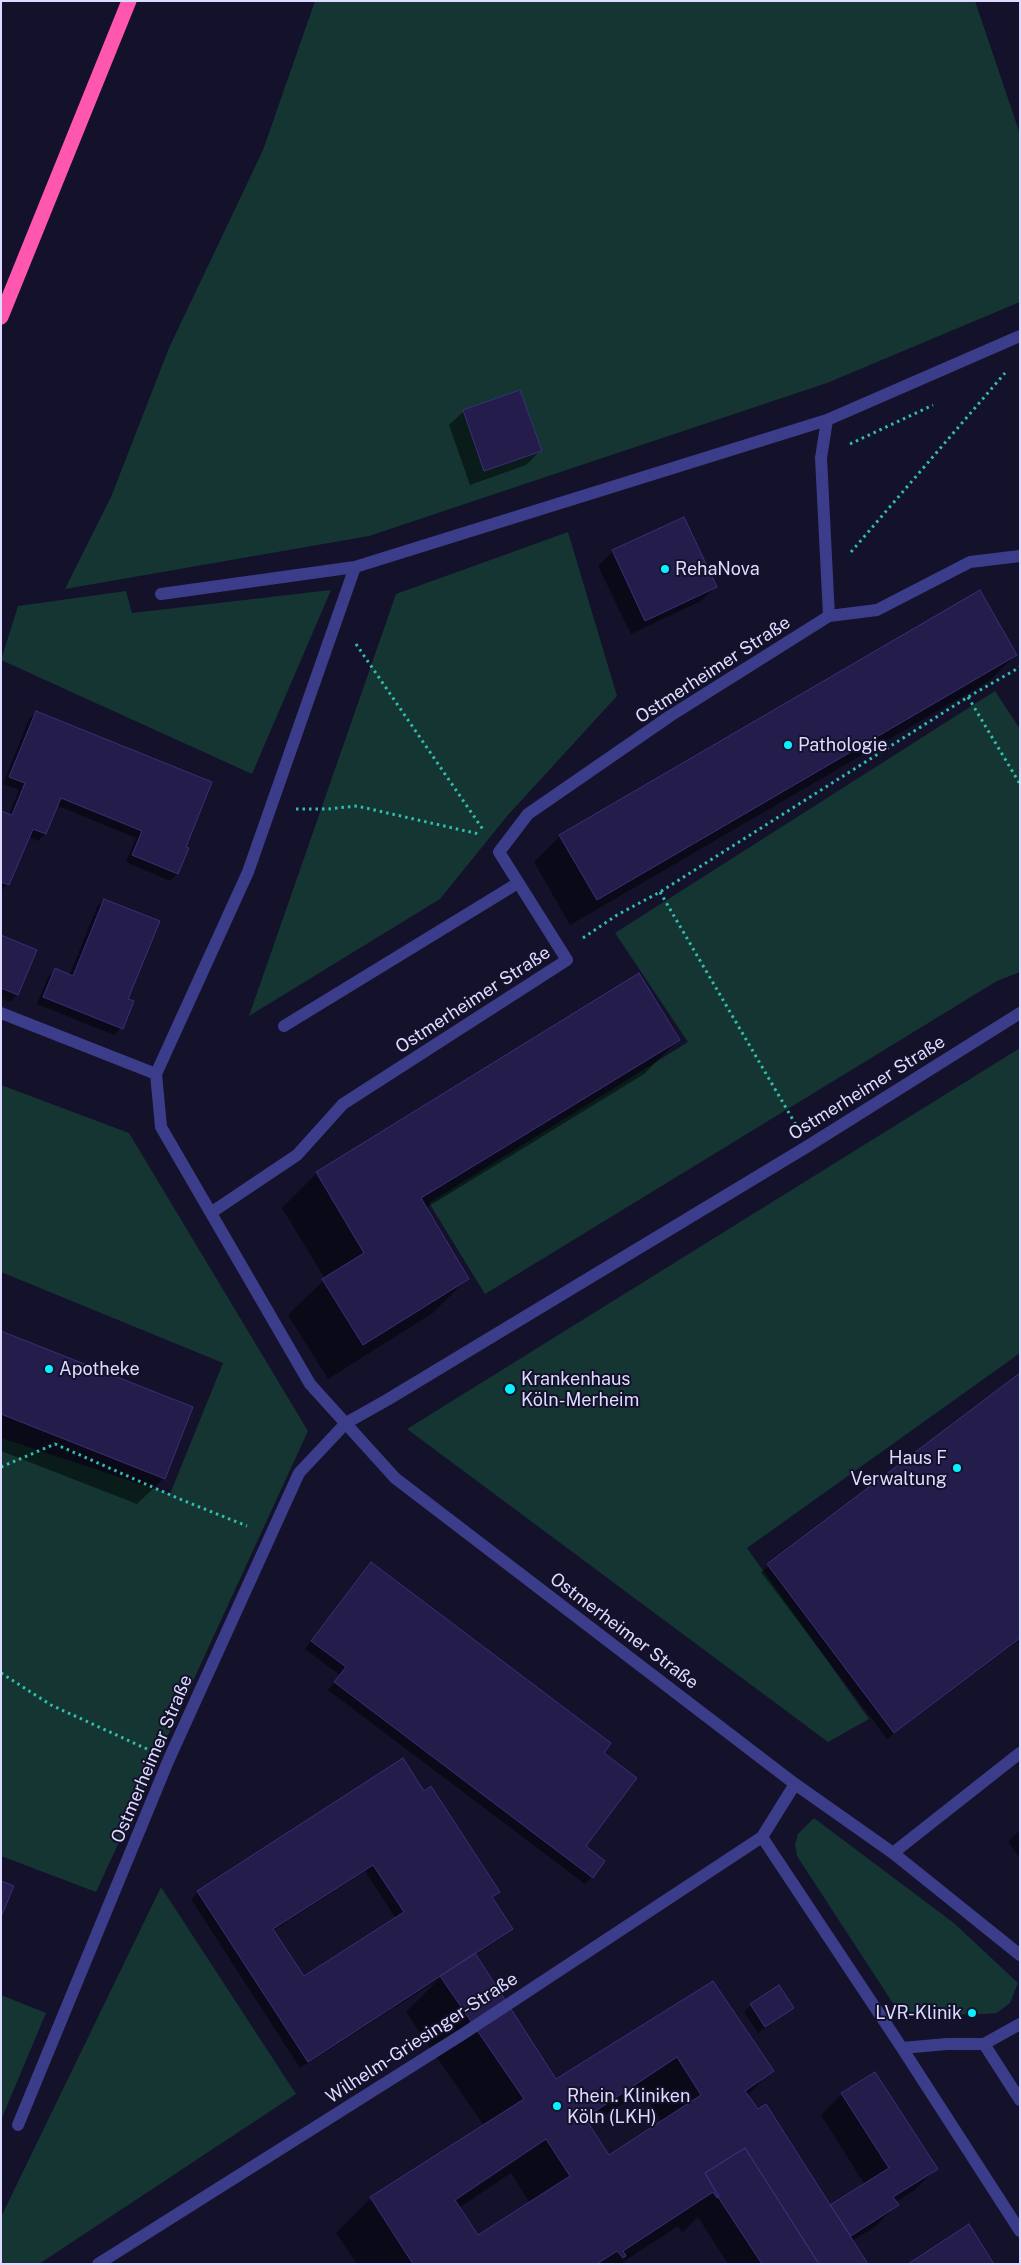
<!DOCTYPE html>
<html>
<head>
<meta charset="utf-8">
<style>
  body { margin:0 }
  #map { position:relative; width:1021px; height:2265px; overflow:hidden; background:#14112b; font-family:"Public Sans",sans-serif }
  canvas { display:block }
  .frame { position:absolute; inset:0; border:2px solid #dddbff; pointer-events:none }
</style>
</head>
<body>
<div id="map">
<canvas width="1021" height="2265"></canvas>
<div class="frame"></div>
</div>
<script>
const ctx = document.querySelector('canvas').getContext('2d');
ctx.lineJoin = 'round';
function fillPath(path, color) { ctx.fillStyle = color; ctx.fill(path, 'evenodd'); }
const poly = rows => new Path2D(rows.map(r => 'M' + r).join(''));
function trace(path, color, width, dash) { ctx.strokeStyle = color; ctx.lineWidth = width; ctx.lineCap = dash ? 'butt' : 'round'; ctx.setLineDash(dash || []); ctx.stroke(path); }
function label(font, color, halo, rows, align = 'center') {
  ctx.font = font + ' "Public Sans",sans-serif'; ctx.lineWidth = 4; ctx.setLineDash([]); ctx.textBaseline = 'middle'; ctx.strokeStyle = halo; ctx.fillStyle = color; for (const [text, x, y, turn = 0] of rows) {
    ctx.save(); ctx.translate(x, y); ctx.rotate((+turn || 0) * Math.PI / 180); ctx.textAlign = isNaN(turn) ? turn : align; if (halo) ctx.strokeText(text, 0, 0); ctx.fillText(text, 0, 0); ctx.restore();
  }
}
fillPath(poly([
  [315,1,975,1,1020,134,1020,302,827,383,369,536,65,589,111,497,169,348,263,150],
  [568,532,617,696,508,815,440,899,249,1016,396,594],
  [331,590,252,774,1,660,18,606,126,591,132,613],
  [995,691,1020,729,1020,972,997,981,485,1294,429,1203,688,1042,615,933],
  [1020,1048,1020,1353,747,1548,869,1719,828,1742,407,1429],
  [1,1085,129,1133,308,1431,96,1892,1,1856,1,1438,170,1494,223,1363,1,1272],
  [814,1818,955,1924,1018,1983,1010,2003,997,2013,985,2014,919,2015,896,2008,797,1856,795,1845,798,1834],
  [161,1887,296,2094,39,2264,1,2264,1,2217],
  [1,1995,46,2013,1,2120]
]), '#143532');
fillPath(poly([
  [464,411,540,451,526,465,470,485,449,425],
  [613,551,715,587,701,601,631,634,598,566],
  [1016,655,989,681,570,925,534,862,560,836],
  [36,712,184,848,188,849,177,874,170,881,126,862,136,838,56,805,45,834,38,841,28,837,8,884,1,891,1,812,9,815,19,790,3,784,29,719],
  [104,900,126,1000,121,1028,114,1035,37,1004,48,977,55,970,69,976,97,907],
  [1,936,36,950,17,995,10,1002,1,998],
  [638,975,678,1040,644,1074,426,1208,467,1279,433,1313,328,1379,288,1315,325,1279,282,1208,317,1173],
  [1,1332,164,1478,137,1504,1,1451],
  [1020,1375,1020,1639,887,1739,761,1572],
  [371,1563,602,1753,584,1846,592,1877,585,1884,328,1690,340,1675,305,1649],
  [423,1792,498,1892,491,1899,511,1929,504,1936,475,1955,555,2081,712,1983,772,2070,747,2096,830,2207,865,2185,821,2115,842,2094,936,2169,915,2190,895,2202,897,2205,876,2226,852,2241,867,2264,728,2264,698,2217,684,2231,682,2232,678,2226,620,2264,357,2264,336,2233,371,2198,484,2126,406,2012,438,1980,300,2068,191,1899,198,1892],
  [365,1871,396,1919,304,1978,273,1931],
  [642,2091,662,2122,609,2157,588,2126],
  [511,2173,530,2203,478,2237,459,2208],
  [1020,1830,1020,1858,1008,1842],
  [751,2005,792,2008,758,2033,744,2012]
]), '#0007');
const building = poly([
  [520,390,542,451,484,471,463,410,520,390],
  [684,517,717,587,645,621,612,550,684,517],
  [980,590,1017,655,597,900,559,835,980,590],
  [36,711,212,782,186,847,189,848,178,874,132,855,142,831,61,798,46,834,33,829,9,885,1,882,1,811,12,815,25,783,9,777,36,711],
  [104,899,160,921,128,999,134,1001,123,1029,43,997,55,968,73,976,104,899],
  [1,935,37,950,18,995,1,988,1,935],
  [639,973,680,1040,421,1198,469,1279,363,1345,322,1279,364,1253,316,1172,639,973],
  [1,1331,193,1407,165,1479,1,1414,1,1331],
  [1020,1373,1020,1638,894,1733,767,1564,1020,1373],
  [371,1562,611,1743,604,1753,637,1778,586,1846,605,1861,593,1878,334,1682,346,1667,311,1641,371,1562],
  [403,1758,424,1791,431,1786,500,1892,492,1897,513,1929,308,2062,197,1891,403,1758],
  [373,1865,404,1912,304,1976,273,1929,373,1865],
  [1,1881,14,1886,1,1917,1,1881],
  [475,1953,556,2079,713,1981,774,2071,745,2091,758,2109,766,2104,868,2264,819,2264,745,2148,705,2173,719,2196,717,2198,713,2192,623,2251,626,2256,623,2258,617,2251,597,2264,413,2264,370,2197,524,2099,440,1976,475,1953],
  [677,2057,701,2095,609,2155,585,2118,677,2057],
  [546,2139,570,2176,478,2235,455,2200,546,2139],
  [779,1985,794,2008,765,2027,750,2004,779,1985],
  [875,2072,938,2169,893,2197,899,2205,851,2236,830,2205,889,2168,841,2093,875,2072],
  [745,2148,819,2264,762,2264,718,2197,705,2173,745,2148],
  [969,2224,994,2264,908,2264,969,2224]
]);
fillPath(building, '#241d4c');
trace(building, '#3a2f78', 1);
trace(poly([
  [850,444,933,405],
  [851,552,1005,373],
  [356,644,484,831],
  [968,697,1020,784],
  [296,809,328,809,357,806,479,834],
  [660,892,796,1125],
  [583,938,617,915,660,892,968,697,1020,667],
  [1,1467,55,1444,182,1500,247,1526],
  [1,1673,51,1705,147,1749],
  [656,2264,656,2263]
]), '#30beae', 3, [2.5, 4]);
trace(poly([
  [827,420,821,458,829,616],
  [355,567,248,872,156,1074,161,1127,310,1384,395,1478,795,1784,893,1853,1020,1955],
  [161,594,355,567,827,420,1020,336],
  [1,1013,156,1074],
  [284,1026,518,883],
  [212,1212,297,1155,343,1104,567,960,499,852,528,814,670,716,829,616,877,610,970,562,1020,556],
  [762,1837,902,2048,1020,2231],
  [893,1853,1020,1753],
  [984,2044,1020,2100],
  [902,2048,947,2044,984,2044,1020,2024],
  [18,2125,169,1759,299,1473,346,1423,387,1400,808,1146,1020,1013],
  [98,2264,463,2034,762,1837,795,1784]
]), '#3c3d8a', 12);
trace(poly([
  [1,317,129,1]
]), '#ff56af', 15);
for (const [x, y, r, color] of [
  [665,569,5,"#07f2ff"],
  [788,745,5,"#07f2ff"],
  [49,1369,5,"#07f2ff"],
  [510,1389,6,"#07f2ff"],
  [957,1468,5,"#07f2ff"],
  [972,2013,5,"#07f2ff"],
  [557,2106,5,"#07f2ff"]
]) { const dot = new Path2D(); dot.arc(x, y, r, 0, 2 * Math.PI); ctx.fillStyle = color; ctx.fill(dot); trace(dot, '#14112b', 2); }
label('18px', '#dddbff', '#14112b', [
  ["RehaNova",675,569],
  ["Pathologie",798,745],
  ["Apotheke",59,1369],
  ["Krankenhaus",521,1379],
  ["Köln-Merheim",521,1400],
  ["Haus F",947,1458,"right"],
  ["Verwaltung",947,1479,"right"],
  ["LVR-Klinik",962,2013,"right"],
  ["Rhein. Kliniken",567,2096],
  ["Köln (LKH)",567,2117]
], 'left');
label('18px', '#dddbff', '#14112b', [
  ["Ostmerheimer Straße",713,670,-33],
  ["Ostmerheimer Straße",473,1000,-33],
  ["Ostmerheimer Straße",867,1088,-32],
  ["Ostmerheimer Straße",624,1631,37],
  ["Ostmerheimer Straße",152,1759,-67],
  ["Wilhelm-Griesinger-Straße",422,2038,-33]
]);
</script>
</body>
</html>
